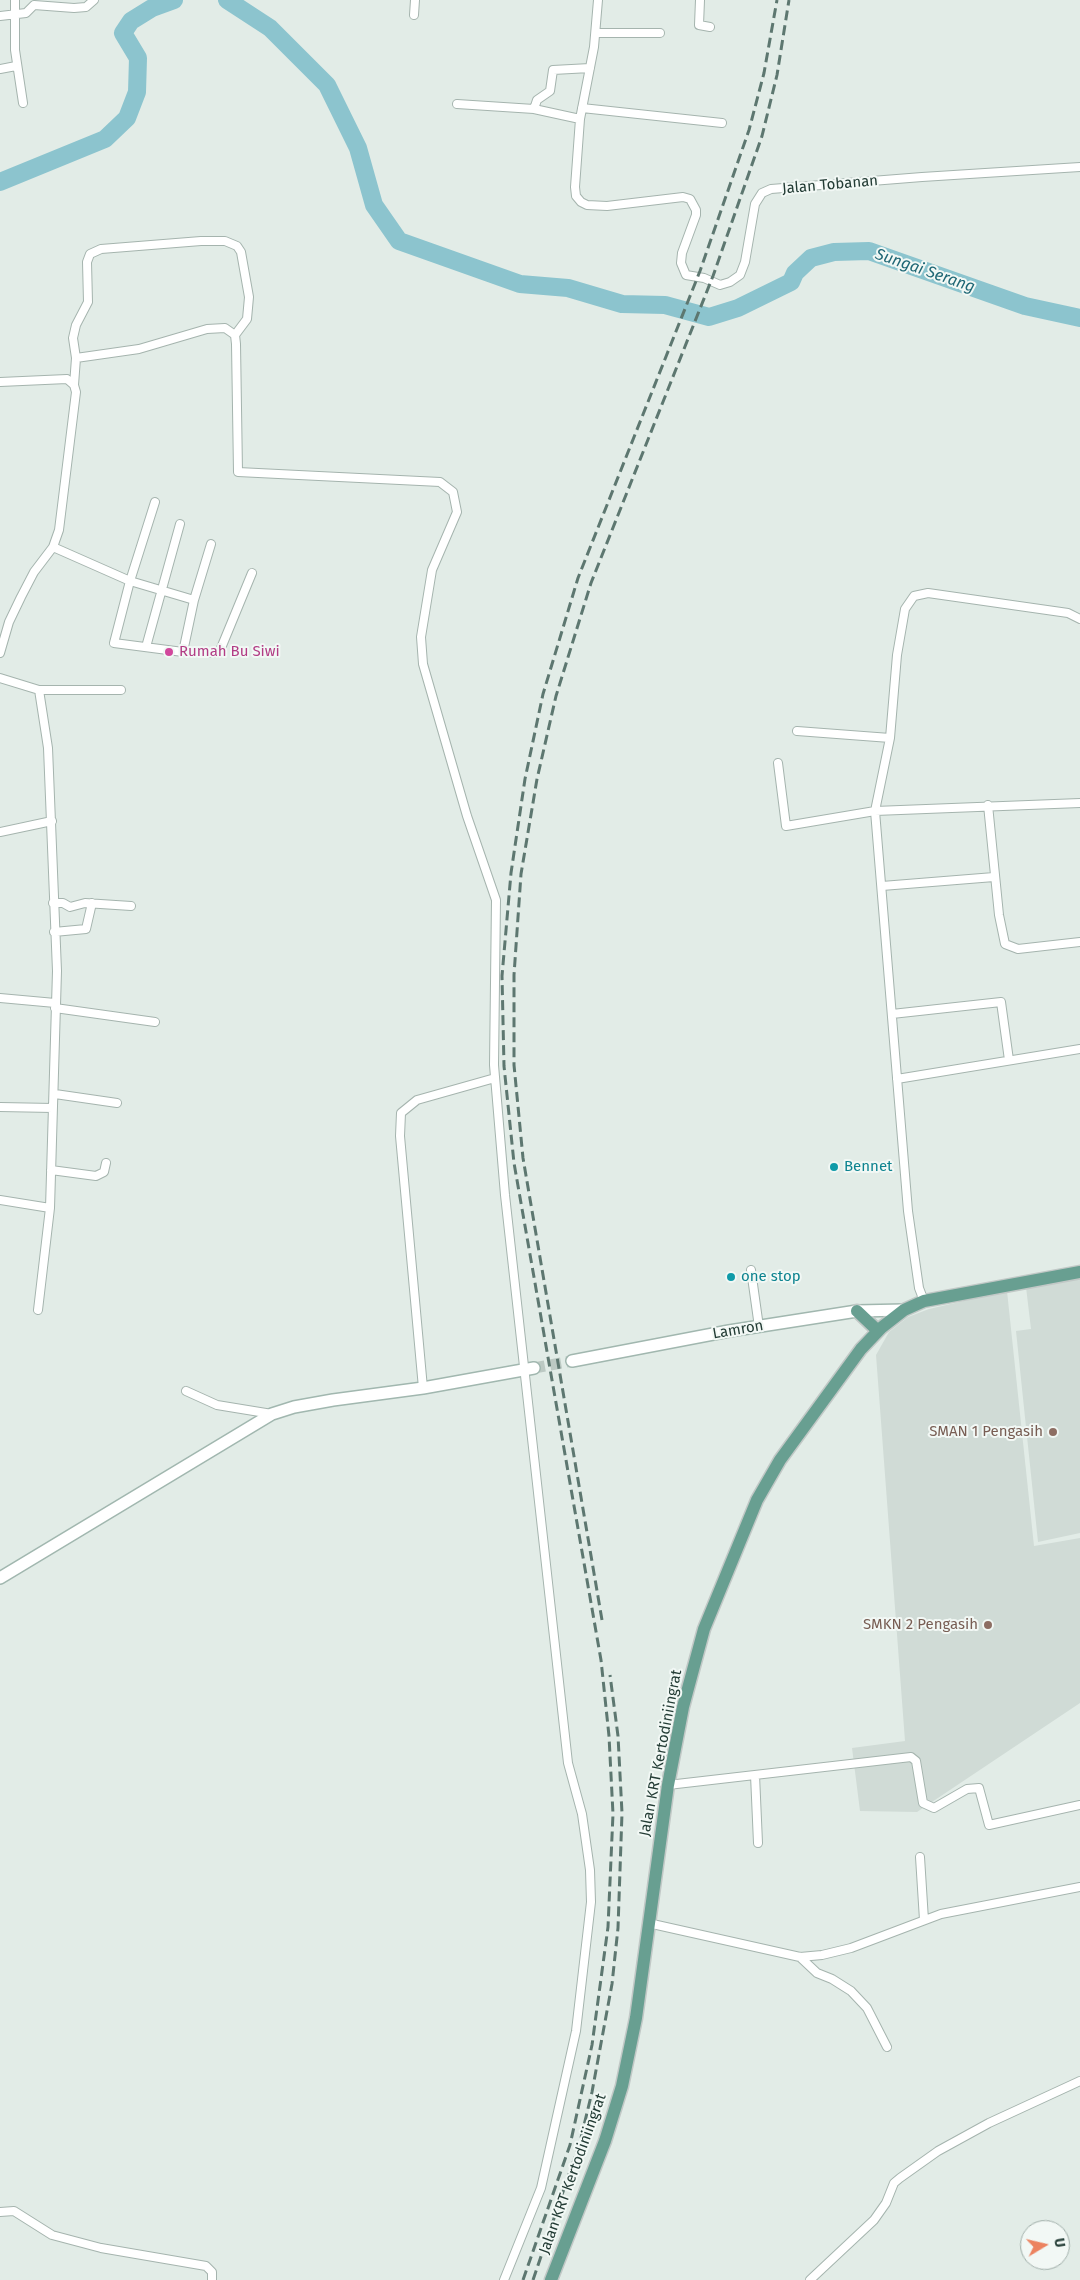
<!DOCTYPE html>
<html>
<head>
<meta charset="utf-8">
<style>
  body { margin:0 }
  #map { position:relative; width:1080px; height:2280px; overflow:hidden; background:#e2ece7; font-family:"Fira Sans",sans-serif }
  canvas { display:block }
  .north { position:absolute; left:1020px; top:2220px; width:50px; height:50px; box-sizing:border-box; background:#f2f8f5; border:1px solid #9fada8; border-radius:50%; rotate:81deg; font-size:14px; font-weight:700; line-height:20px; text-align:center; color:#233c35 }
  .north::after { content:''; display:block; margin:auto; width:18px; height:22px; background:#ec8360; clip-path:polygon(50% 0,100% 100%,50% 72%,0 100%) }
</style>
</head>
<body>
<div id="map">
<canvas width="1080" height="2280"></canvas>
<div class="north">U</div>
</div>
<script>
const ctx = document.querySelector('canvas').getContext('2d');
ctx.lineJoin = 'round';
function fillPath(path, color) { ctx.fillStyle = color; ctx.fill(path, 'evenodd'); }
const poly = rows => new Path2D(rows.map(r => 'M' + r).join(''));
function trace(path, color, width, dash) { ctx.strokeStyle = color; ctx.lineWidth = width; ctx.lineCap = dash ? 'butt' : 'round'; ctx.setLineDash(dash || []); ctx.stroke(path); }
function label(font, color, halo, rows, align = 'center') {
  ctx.font = font + ' "Fira Sans",sans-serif'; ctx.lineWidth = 4; ctx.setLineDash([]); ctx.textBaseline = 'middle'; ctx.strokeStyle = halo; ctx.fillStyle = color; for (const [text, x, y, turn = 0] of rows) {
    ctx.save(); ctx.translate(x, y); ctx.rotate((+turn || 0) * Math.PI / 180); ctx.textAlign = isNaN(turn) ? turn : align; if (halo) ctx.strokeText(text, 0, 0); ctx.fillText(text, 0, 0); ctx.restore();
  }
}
fillPath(poly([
  [1080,1278,1080,1533,1038,1542,1016,1331,1031,1329,1026,1287],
  [1007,1291,1034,1546,1080,1538,1080,1703,917,1812,860,1811,852,1748,905,1741,876,1355,889,1332,908,1317,929,1309]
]), '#d0dbd6');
trace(poly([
  [227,0,270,28,327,85,358,148,374,205,399,241,520,284,568,288,622,304,665,305,709,317,738,308,791,282,795,273,811,258,834,252,869,251,1025,306,1080,318],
  [0,182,105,139,127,118,137,92,138,58,123,33,131,21,152,8,174,0]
]), '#8cc4ce', 18);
trace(poly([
  [534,1368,572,1361]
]), '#bcc9c3', 11, [11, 5.5]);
const street = poly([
  [15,0,15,50,23,103],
  [598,0,594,47,580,119,575,187,576,196,581,202,587,205,607,206,683,197,690,199,696,210,696,215,682,253,681,263,686,275,704,278,720,285,730,282,740,275,745,262,755,204,762,193,771,189,922,177,1080,167],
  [700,0,699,25,710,27],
  [414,15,415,0],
  [0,16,26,13,34,5,74,8,86,7,94,0],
  [596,33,660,33],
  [0,69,16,66],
  [457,104,534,109,580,119],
  [582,108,722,123],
  [534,109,537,100,550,91,553,70,590,68],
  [76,358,73,338,76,325,88,302,87,262,90,254,101,249,201,241,225,241,237,246,241,252,249,297,247,319,235,335],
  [0,382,67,379,74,385,76,392,59,530,53,547,34,572,21,597,9,622,0,653],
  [74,385,76,358,139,349,207,329,225,328,235,335,236,344,238,472,440,482,453,492,457,512,432,570,421,637,423,664,467,816,496,900,494,1065,505,1195,568,1763,582,1814,590,1870,591,1902,576,2031,541,2188,504,2280],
  [155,502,130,581,114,643,183,652,219,653,252,573],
  [53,547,130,581,194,600],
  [146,647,180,524],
  [183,652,194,600,211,544],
  [0,678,39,690,121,690],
  [797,731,890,738],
  [778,763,786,826,875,811,1080,803],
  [988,805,999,915,1005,944,1018,949,1080,942],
  [0,832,52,821],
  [882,886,994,877],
  [53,903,63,903,70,907,85,903,131,906],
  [54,932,86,929,92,903],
  [0,998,55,1003],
  [55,1008,155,1022],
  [892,1014,1001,1002,1009,1060],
  [897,1079,1080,1049],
  [55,1094,117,1103],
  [0,1107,53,1108],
  [51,1170,96,1176,104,1172,106,1163],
  [0,1200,50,1208],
  [751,1270,759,1327],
  [924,1301,919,1288,908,1211,875,811,890,738,897,655,905,609,914,596,928,593,1068,613,1080,619],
  [38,1310,50,1208,57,971,48,748,39,690],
  [423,1388,400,1136,401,1113,417,1100,495,1078],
  [186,1391,217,1405,272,1414],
  [755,1775,758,1843],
  [668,1785,911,1757,916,1761,923,1803,934,1808,967,1789,979,1788,989,1825,1080,1805],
  [920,1857,924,1920],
  [648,1923,800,1957,822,1955,851,1948,941,1914,1080,1887],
  [800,1957,817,1973,832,1979,851,1991,867,2008,887,2047],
  [0,2212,14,2211,52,2235,101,2248,206,2266,212,2272,212,2280],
  [810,2280,874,2220,886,2203,894,2183,900,2178,938,2151,989,2123,1080,2081]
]);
const secondary = poly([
  [572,1361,729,1331,857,1311,904,1310],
  [0,1578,272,1414,294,1407,333,1400,423,1388,534,1368]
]);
const primary = poly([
  [857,1311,878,1331],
  [551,2280,605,2141,622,2086,636,2018,668,1785,683,1707,704,1629,757,1500,780,1460,861,1349,881,1328,904,1310,924,1301,1080,1272]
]);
trace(street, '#a5b4ae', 10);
trace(secondary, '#a1b7af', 14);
trace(primary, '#c1c8c6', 15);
trace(street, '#fff', 8);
trace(secondary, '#fff', 11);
trace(primary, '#689f91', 12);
trace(poly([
  [602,1620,523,1158,514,1065,514,975,521,874,537,779,556,696,591,583,713,276,762,136,777,75,789,0],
  [523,2280,570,2145,592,2045,608,1927,613,1814,609,1736,601,1660,514,1163,504,1066,502,976,511,873,525,779,543,694,578,578,700,271,749,130,764,73,777,0],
  [533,2280,580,2142,592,2092,612,1984,618,1928,622,1813,618,1736,610,1675]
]), '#5d7770', 3, [10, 5]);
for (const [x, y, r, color] of [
  [169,652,5,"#d1479c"],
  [834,1167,5,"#0f9aa8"],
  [731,1277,5,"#0f9aa8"],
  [1053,1432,5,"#8d6e63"],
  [988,1625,5,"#8d6e63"]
]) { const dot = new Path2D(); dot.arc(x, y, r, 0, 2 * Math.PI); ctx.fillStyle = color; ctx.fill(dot); trace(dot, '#f2f8f5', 2); }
label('15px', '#233c35', '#f2f8f5', [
  ["Jalan Tobanan",830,185,-5],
  ["Lamron",738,1330,-10],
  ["Jalan KRT Kertodiniingrat",661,1753,-79],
  ["Jalan KRT Kertodiniingrat",573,2174,-70]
]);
label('15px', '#b23c85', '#f2f8f5', [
  ["Rumah Bu Siwi",179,652]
], 'left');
label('15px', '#0d838f', '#f2f8f5', [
  ["Bennet",844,1167],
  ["one stop",741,1277]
], 'left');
label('15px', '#785e54', '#f2f8f5', [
  ["SMAN 1 Pengasih",1043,1432],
  ["SMKN 2 Pengasih",978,1625]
], 'right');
label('italic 16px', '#1f6775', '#f2f8f5', [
  ["Sungai Serang",925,271,19]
]);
</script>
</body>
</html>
